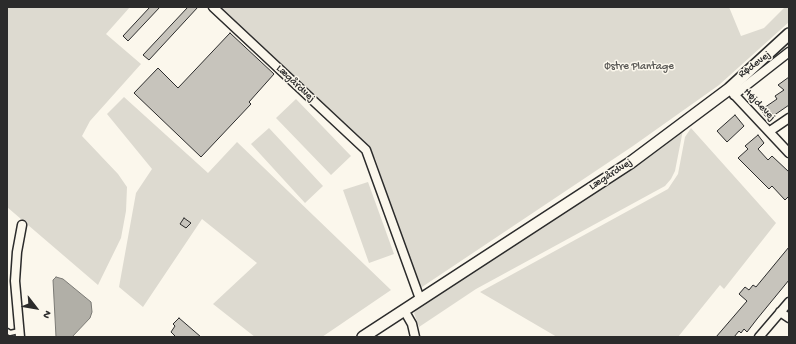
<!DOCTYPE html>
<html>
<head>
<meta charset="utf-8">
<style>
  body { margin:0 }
  #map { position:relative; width:796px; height:344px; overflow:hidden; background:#fbf7ec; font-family:"Gochi Hand",sans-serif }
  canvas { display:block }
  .frame { position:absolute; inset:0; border:8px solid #2b2b2b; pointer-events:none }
  .north { position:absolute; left:16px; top:288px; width:40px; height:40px; -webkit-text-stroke:3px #fbf7ec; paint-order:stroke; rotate:121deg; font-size:11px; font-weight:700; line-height:16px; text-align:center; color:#2b2b2b }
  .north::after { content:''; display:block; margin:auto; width:14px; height:18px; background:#2b2b2b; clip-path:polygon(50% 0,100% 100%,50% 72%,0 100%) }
</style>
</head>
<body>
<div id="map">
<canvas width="796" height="344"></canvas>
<div class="frame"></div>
<div class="north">N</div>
</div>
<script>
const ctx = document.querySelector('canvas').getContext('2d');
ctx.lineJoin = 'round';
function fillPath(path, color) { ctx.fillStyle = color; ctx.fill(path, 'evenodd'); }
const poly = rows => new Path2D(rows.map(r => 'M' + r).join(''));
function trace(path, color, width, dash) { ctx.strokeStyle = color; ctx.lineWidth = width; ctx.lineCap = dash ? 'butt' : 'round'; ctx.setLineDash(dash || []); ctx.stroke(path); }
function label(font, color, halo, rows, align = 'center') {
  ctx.font = font + ' "Gochi Hand",sans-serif'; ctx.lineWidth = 3; ctx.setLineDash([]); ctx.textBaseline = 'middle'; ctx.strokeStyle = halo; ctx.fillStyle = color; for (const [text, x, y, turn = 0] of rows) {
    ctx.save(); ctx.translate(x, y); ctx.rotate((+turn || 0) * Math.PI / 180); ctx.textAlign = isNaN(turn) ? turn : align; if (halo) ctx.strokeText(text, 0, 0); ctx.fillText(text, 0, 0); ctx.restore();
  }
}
fillPath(poly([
  [7,7,130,7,106,34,141,64,90,121,82,136,118,174,127,187,126,211,121,238,98,285,7,207],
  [218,7,729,7,741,36,764,28,785,7,789,7,789,22,719,85,633,146,419,289,375,158],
  [124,97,208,173,237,142,391,290,322,337,255,337,213,304,257,263,202,219,143,307,119,287,136,193,152,169,107,114],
  [296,99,351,156,331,175,276,118],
  [269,128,323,186,305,203,251,144],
  [691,128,776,223,724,289,720,285,678,337,557,337,480,292,668,189,678,174,685,137],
  [683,130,675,171,671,179,665,186,476,289,419,327,414,313,419,306,644,160],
  [368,182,394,254,369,263,343,190]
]), '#dddad0');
const water = poly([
  [56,277,63,279,91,302,92,312,90,318,72,337,56,337,53,280,56,277]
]);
fillPath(water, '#b1afa7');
trace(water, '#7b7a75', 1);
const building = poly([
  [150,7,160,7,128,41,123,36,150,7],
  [188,7,198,7,149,60,143,55,188,7],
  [230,33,274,74,249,102,251,104,201,157,134,93,158,68,178,88,230,33],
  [789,77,789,105,773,116,772,113,766,117,761,110,777,99,775,96,784,90,778,85,789,77],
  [735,115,744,126,727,142,717,131,735,115],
  [758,135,764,143,758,149,768,160,772,156,789,172,789,196,785,200,772,186,769,189,738,158,748,149,745,146,758,135],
  [184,218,191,223,186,228,180,224,184,218],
  [789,247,789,280,757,319,747,332,744,329,741,333,739,331,734,337,716,337,747,301,739,294,745,287,749,290,753,285,756,287,789,247],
  [179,318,201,337,176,337,171,332,175,326,173,324,179,318]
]);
fillPath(building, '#c7c4bc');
trace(building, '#2b2b2b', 1);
const lane = poly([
  [7,331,10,333,19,331]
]);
const street = poly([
  [213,7,366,150,420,299],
  [729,89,789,153],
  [734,95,789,52],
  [770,131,789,118],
  [404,310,412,324,415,337],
  [780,312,789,318],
  [20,337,15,281,17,252,22,225],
  [759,337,789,302]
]);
const secondary = poly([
  [363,337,630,163,729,89,789,34]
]);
trace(lane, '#2b2b2b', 7);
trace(street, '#2b2b2b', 11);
trace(secondary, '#2b2b2b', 14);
trace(lane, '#fbf7ec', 4);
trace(street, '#fbf7ec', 8);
trace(secondary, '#fbf7ec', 11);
label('11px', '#2b2b2b', '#fbf7ec', [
  ["Rødevej",755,65,-37],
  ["Lægårdvej",295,84,43],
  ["Højdevej",759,105,46],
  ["Lægårdvej",611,175,-33]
]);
label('11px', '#585754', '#fbf7ec', [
  ["Østre Plantage",639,67]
]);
</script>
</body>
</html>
